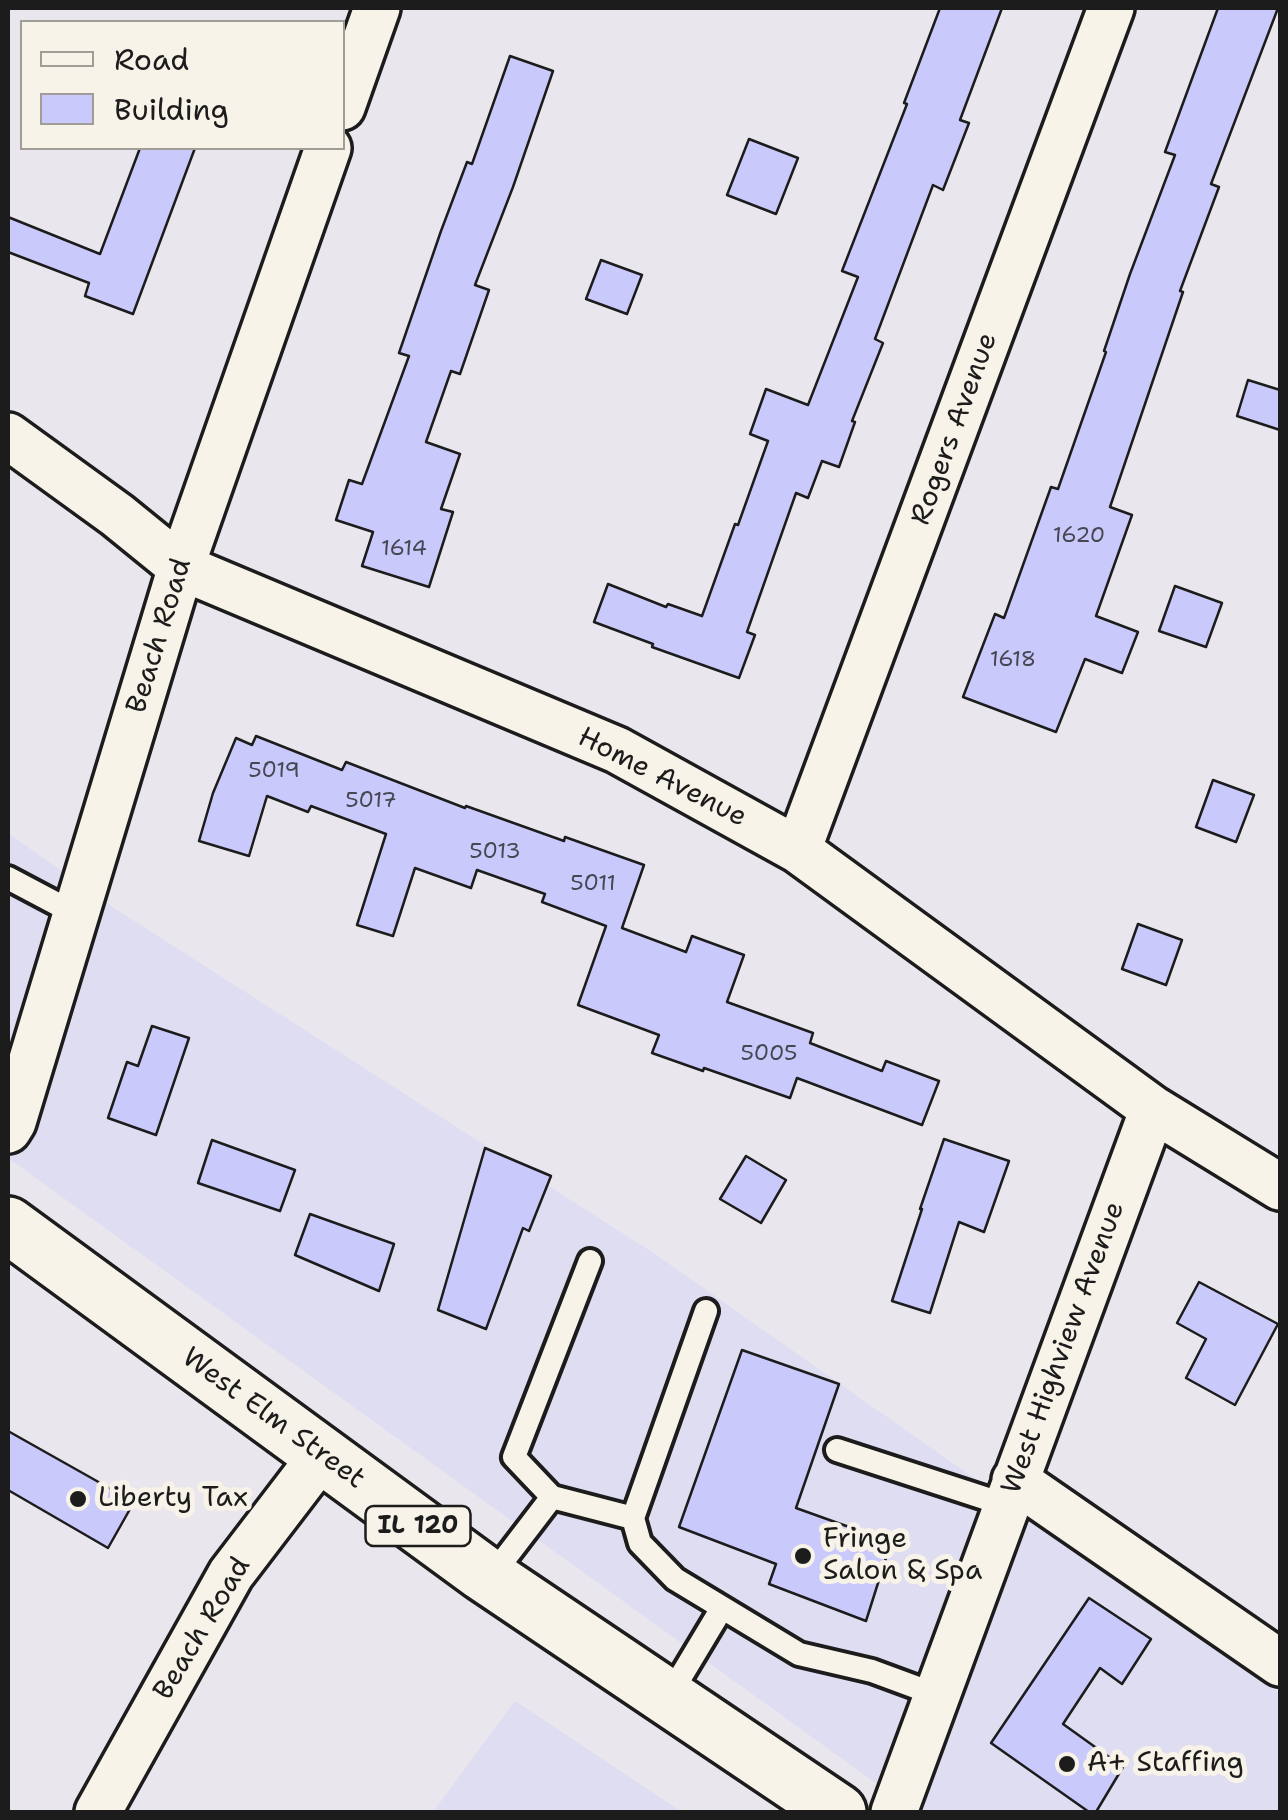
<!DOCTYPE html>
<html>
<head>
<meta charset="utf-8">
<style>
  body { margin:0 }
  #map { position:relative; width:1288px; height:1820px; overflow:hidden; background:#e9e6ee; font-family:"Shantell Sans",sans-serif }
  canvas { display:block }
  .frame { position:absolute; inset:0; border:10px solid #1c1c1c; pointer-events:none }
  .legend { position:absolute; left:20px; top:20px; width:325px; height:130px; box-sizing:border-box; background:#f7f3e8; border:2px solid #9f9d96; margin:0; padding:12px 18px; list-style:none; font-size:30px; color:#1c1c1c }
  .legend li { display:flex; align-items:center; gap:20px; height:50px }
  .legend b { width:50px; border:2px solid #9f9d96 }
</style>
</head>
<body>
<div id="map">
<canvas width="1288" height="1820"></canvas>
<div class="frame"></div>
<ul class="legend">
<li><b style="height:12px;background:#f7f3e8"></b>Road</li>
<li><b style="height:28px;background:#c9c9fb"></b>Building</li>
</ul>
</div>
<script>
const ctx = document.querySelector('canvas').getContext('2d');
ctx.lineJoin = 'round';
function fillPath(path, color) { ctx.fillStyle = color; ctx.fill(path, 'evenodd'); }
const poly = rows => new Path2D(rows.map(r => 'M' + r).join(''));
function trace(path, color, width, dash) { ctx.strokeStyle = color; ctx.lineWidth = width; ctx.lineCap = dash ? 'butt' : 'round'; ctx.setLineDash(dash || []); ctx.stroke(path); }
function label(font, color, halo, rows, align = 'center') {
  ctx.font = font + ' "Shantell Sans",sans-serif'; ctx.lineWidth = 10; ctx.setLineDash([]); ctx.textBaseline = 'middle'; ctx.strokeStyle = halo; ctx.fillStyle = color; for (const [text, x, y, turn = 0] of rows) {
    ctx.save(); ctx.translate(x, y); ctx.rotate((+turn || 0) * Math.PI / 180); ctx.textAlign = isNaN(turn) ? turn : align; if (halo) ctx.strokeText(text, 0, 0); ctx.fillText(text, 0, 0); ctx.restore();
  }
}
fillPath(poly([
  [8,833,114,908,655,1254,1280,1693,1280,1812,916,1812,8,1158],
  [515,1701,682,1812,433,1812]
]), '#dfddf2');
const building = poly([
  [940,8,1002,8,960,120,969,123,943,190,933,185,875,339,883,343,852,421,855,422,839,467,822,461,808,498,796,493,747,632,755,635,739,678,652,647,653,644,594,622,608,584,666,607,668,604,702,616,735,524,738,525,768,441,750,434,766,389,808,405,858,277,842,271,907,104,904,103,940,8],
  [1218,8,1278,8,1211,184,1219,187,1180,291,1183,292,1110,507,1132,515,1096,616,1138,632,1122,673,1085,659,1056,732,963,697,995,614,1004,618,1051,487,1058,489,1106,352,1104,351,1130,274,1175,155,1165,152,1218,8],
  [510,56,553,71,513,187,475,285,489,290,460,374,451,371,426,442,460,454,441,509,453,512,429,587,362,566,373,532,336,520,349,480,362,484,409,356,399,353,441,231,467,162,472,164,510,56],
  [749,139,798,158,776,214,727,195,749,139],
  [140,148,195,148,133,314,85,296,89,283,8,252,8,217,100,254,140,148],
  [601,260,642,275,627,314,586,299,601,260],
  [1248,380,1280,390,1280,430,1237,416,1248,380],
  [1175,586,1222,603,1206,647,1159,631,1175,586],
  [256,736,342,770,346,762,465,808,466,806,564,841,565,837,644,865,622,928,686,952,692,936,744,955,727,1002,813,1033,810,1043,882,1071,886,1061,939,1081,922,1125,797,1078,790,1098,704,1068,703,1071,652,1053,659,1035,578,1005,606,926,542,902,545,894,477,870,471,888,415,868,393,936,357,925,386,834,311,806,308,812,267,796,249,856,199,841,213,793,236,738,252,745,256,736],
  [1213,780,1254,795,1236,842,1196,827,1213,780],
  [1138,924,1182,940,1166,985,1122,969,1138,924],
  [152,1026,189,1038,156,1135,108,1118,127,1062,138,1066,152,1026],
  [944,1139,1009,1161,984,1232,959,1222,930,1313,892,1301,922,1209,920,1209,944,1139],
  [212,1140,295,1170,280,1211,198,1183,212,1140],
  [485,1148,551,1176,529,1231,523,1228,486,1329,438,1310,485,1148],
  [746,1156,786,1180,761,1223,720,1199,746,1156],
  [310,1214,394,1244,379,1291,295,1255,310,1214],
  [1199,1282,1278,1324,1235,1405,1186,1378,1206,1339,1177,1323,1199,1282],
  [742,1350,839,1384,796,1508,891,1542,866,1621,769,1584,776,1564,679,1527,742,1350],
  [8,1431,134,1502,108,1548,8,1490,8,1431],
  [1089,1598,1151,1639,1122,1684,1100,1668,1063,1724,1123,1767,1096,1812,1089,1812,991,1743,1089,1598]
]);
fillPath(building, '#c9c9fb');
trace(building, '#1c1c1c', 2.5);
const service = poly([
  [8,878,76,914],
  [837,1450,1006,1505],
  [552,1497,633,1518,706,1311],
  [633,1518,640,1543,675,1579,799,1654,872,1671,937,1695],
  [490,1578,552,1497,514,1457,590,1261],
  [668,1698,722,1608]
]);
const minor = poly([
  [342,107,377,8],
  [8,436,117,515,181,567,617,750,798,850,1153,1109,1280,1187],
  [798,850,1111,8],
  [8,1130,13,1122,181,567,328,148],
  [1015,1480,1280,1663],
  [98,1812,231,1574,322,1455],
  [894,1812,1153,1109]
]);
const primary = poly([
  [8,1225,483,1573,838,1812]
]);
trace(service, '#1c1c1c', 30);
trace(minor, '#1c1c1c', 52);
trace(primary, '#1c1c1c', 62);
trace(service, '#f7f3e8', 22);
trace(minor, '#f7f3e8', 45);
trace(primary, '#f7f3e8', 55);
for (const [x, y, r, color] of [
  [78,1499,10,"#1c1c1c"],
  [803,1556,10,"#1c1c1c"],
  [1067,1764,10,"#1c1c1c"]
]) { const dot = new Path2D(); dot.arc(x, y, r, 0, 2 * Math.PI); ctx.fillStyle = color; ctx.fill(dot); trace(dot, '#f7f3e8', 4); }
label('22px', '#474754', null, [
  ["1620",1079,536],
  ["1614",404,549],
  ["1618",1013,660],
  ["5019",274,771],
  ["5017",371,801],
  ["5013",495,852],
  ["5011",593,884],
  ["5005",769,1054]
]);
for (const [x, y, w] of [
  [418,1526,105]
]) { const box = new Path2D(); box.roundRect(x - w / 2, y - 20, w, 40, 8); ctx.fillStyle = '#f7f3e8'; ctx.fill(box); trace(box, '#1c1c1c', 2.5); }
label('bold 25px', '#1c1c1c', null, [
  ["IL 120",418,1526]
]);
label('28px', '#1c1c1c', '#f7f3e8', [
  ["Rogers Avenue",955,429,-70],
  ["Beach Road",160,636,-73],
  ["Home Avenue",662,778,27],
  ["West Highview Avenue",1064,1348,-70],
  ["West Elm Street",273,1419,36],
  ["Beach Road",203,1629,-59]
]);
label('28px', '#1c1c1c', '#f7f3e8', [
  ["Liberty Tax",98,1499],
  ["Fringe",823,1540],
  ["Salon & Spa",823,1572],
  ["A+ Staffing",1087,1764]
], 'left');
</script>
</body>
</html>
